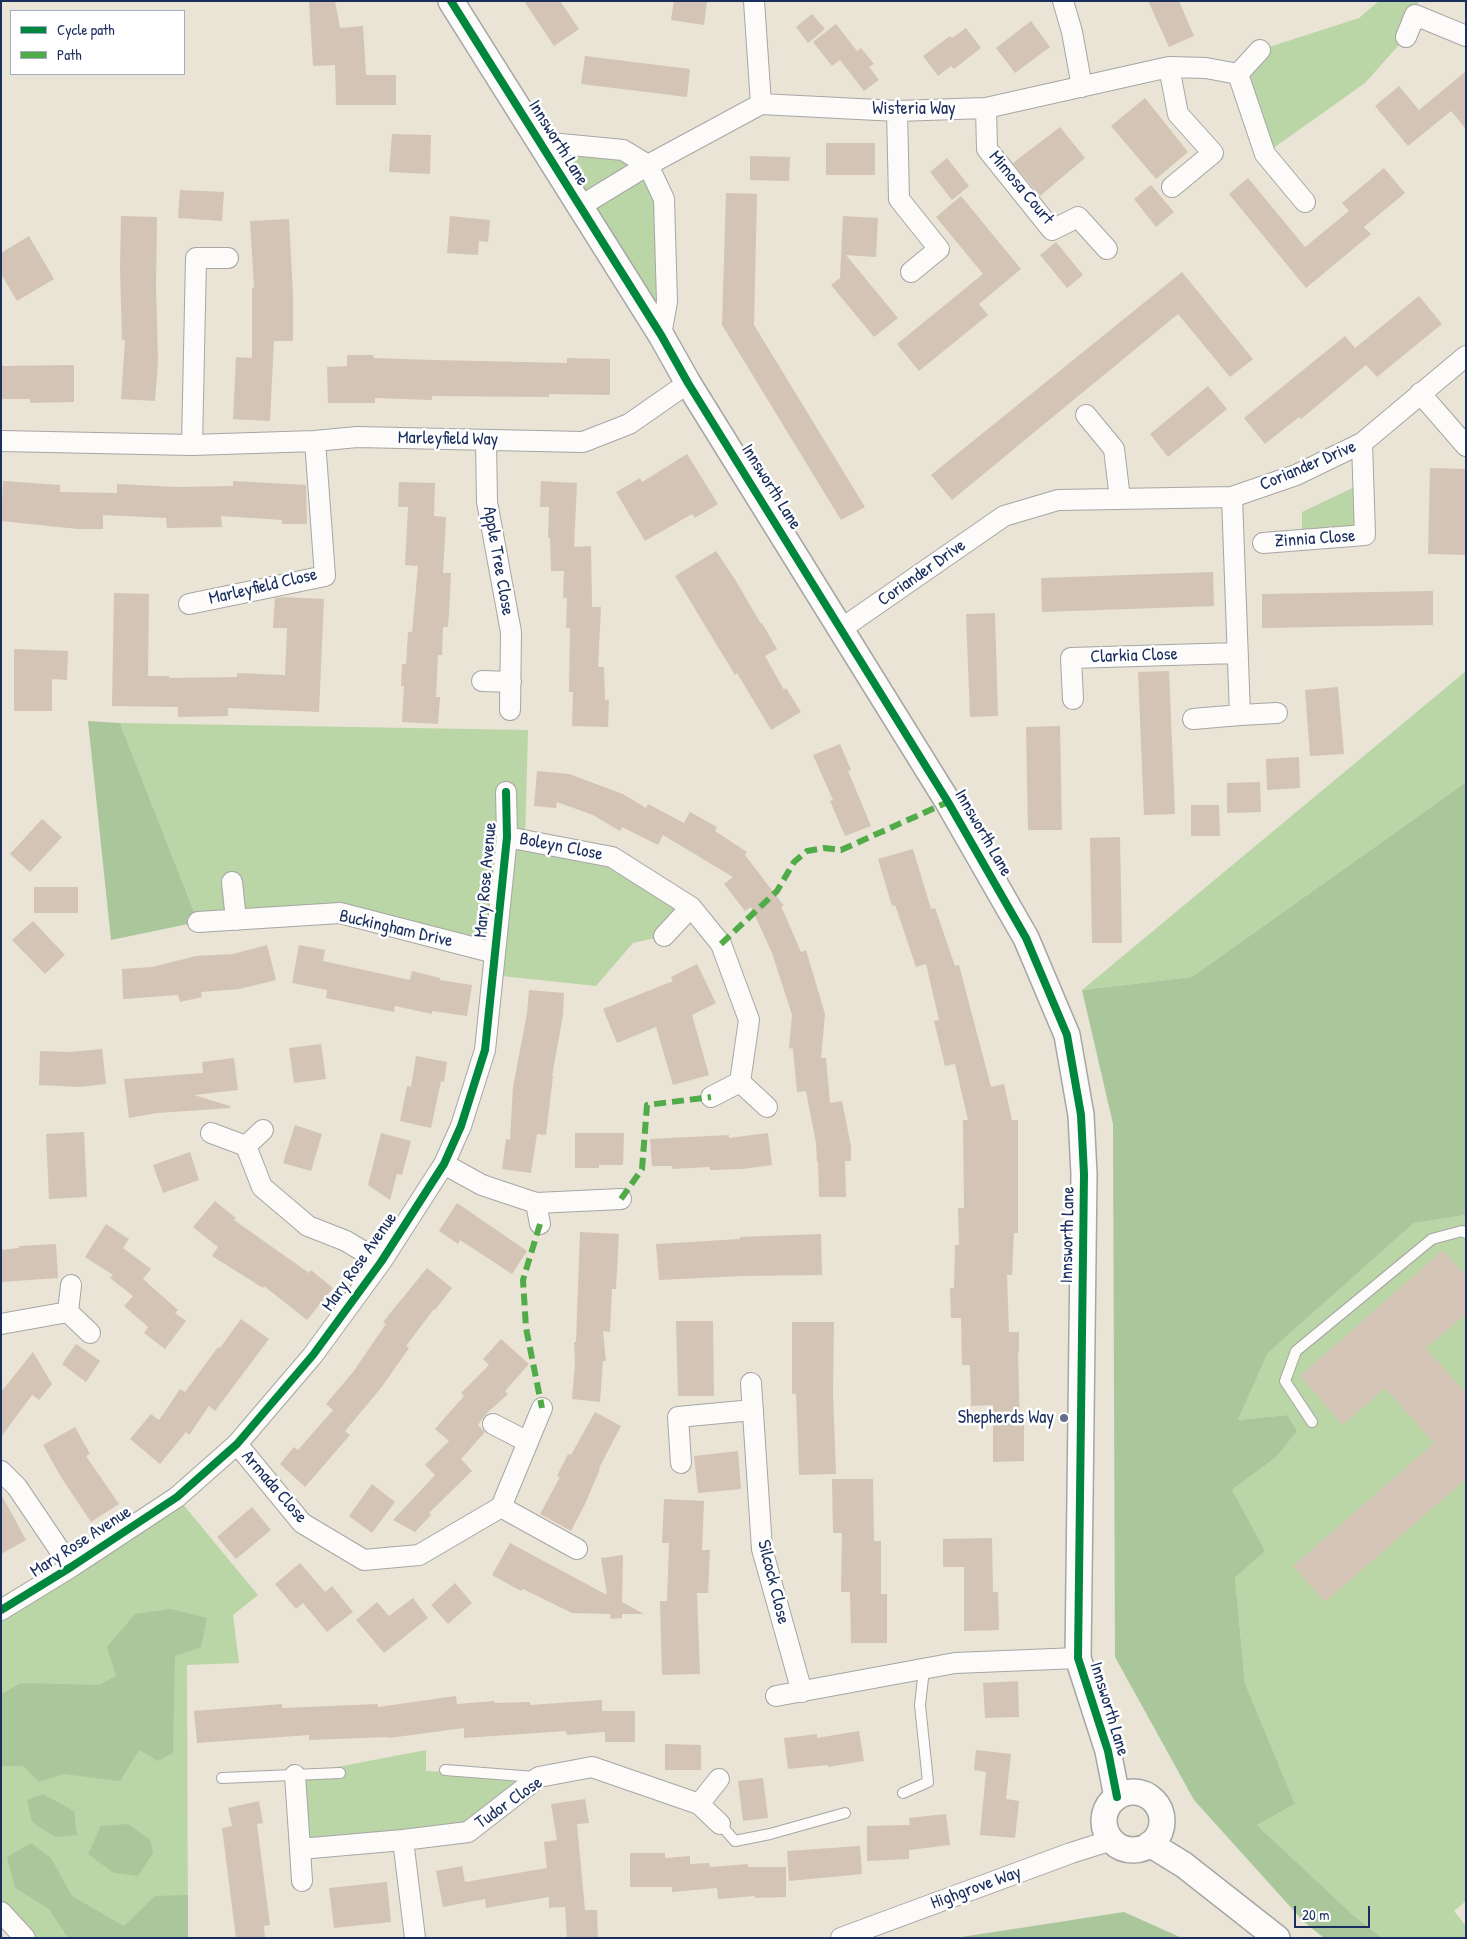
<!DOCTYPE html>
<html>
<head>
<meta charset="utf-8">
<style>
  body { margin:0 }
  #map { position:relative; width:1467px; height:1939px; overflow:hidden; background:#e9e4d5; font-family:"Patrick Hand",sans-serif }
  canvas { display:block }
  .frame { position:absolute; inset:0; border:2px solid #1b2f5e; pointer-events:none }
  .legend { position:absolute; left:10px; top:10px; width:175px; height:65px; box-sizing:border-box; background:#fff; border:1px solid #a4acbf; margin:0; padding:6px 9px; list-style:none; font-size:15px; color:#1b2f5e }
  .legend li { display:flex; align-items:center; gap:10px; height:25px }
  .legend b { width:25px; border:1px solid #a4acbf }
  .scale { position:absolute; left:1294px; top:1906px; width:76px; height:22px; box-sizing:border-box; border:2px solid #1b2f5e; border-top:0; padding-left:6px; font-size:15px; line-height:18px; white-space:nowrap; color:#1b2f5e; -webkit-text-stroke:4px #fff; paint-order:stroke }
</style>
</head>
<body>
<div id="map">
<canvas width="1467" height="1939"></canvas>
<div class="frame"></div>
<ul class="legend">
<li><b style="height:6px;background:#00873e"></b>Cycle path</li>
<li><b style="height:6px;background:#52ab49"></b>Path</li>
</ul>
<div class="scale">20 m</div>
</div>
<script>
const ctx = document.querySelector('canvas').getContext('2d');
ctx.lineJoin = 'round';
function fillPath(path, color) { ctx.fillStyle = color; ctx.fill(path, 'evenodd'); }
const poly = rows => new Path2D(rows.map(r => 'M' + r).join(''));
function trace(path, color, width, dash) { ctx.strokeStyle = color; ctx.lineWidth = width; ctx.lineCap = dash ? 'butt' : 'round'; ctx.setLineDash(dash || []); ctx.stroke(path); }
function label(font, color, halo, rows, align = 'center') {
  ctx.font = font + ' "Patrick Hand",sans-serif'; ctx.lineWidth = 5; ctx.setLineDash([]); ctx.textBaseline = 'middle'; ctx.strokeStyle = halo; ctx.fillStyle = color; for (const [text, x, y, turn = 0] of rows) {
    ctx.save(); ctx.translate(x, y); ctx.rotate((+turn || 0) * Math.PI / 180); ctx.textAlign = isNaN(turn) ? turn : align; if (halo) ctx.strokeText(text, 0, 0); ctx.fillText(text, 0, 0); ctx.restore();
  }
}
fillPath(poly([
  [1379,1,1419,1,1406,37,1365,83,1265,154,1238,74,1260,50,1359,18],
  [540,142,623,150,664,199,661,335],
  [1363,483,1365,535,1302,539,1302,512],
  [1466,671,1466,782,1192,977,1082,990],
  [120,723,528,730,525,840,612,857,691,907,664,936,633,943,596,986,492,975,495,954,340,913,198,922],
  [1466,1215,1466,1901,1454,1911,1466,1926,1466,1938,1382,1938,1352,1914,1257,1825,1295,1804,1245,1683,1235,1577,1232,1490,1275,1458,1287,1415,1238,1420,1268,1353,1414,1223],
  [177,1497,258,1595,233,1615,239,1663,187,1665,188,1938,25,1938,1,1912,1,1610],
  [426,1750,426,1771,539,1777,468,1832,300,1849,295,1775]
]), '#bad6a6');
fillPath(poly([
  [88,721,120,723,198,922,111,940],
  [1466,782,1466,1215,1414,1223,1268,1353,1238,1420,1287,1415,1297,1431,1275,1458,1232,1490,1265,1551,1235,1577,1245,1683,1295,1804,1257,1825,1352,1914,1382,1938,1324,1938,1304,1922,1194,1800,1115,1657,1113,1124,1082,990,1192,977],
  [171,1609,207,1618,201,1647,175,1656,173,1753,158,1761,139,1750,120,1781,63,1774,39,1782,23,1766,1,1766,1,1694,21,1683,99,1685,116,1676,107,1647,135,1614],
  [43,1794,74,1811,77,1835,55,1837,32,1822,27,1800],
  [128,1824,150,1840,153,1853,138,1876,114,1873,88,1854,101,1826],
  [31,1843,51,1858,72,1896,124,1926,155,1896,188,1895,188,1938,68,1938,49,1909,15,1888,7,1857],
  [1124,1912,1182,1938,955,1938]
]), '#aac79c');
fillPath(poly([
  [309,1,335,1,340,28,363,26,366,75,396,75,396,105,336,105,335,65,313,66],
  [524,1,560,1,579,29,554,46],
  [674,1,707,1,704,25,671,20],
  [1148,1,1179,1,1194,36,1169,47],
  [812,14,825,29,808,43,796,27],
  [1031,21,1050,47,1015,73,996,48],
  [836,24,857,51,861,48,874,64,869,67,879,80,864,91,840,60,832,66,813,42],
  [966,28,981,48,954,69,951,66,938,76,923,56,950,36,952,38],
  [585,56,690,69,687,97,581,84],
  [1466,71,1466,129,1451,111,1408,146,1375,106,1399,86,1419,110],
  [1145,98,1188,152,1156,179,1111,126],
  [1060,127,1085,158,1040,196,1013,163],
  [392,134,431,135,430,174,389,172],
  [826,143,875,143,875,175,826,175],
  [750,156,790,157,789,181,750,180],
  [947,158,969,186,952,200,930,172],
  [1384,168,1405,193,1364,227,1371,234,1306,288,1229,194,1248,178,1305,247,1349,211,1342,203],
  [1151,185,1174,212,1156,227,1134,199],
  [180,190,224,192,222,221,178,218],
  [726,193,757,194,754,325,865,507,841,520,722,325],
  [961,196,1021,269,979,304,988,315,919,371,897,344,983,274,936,217],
  [121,216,157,217,156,288,158,361,155,401,121,399,125,340,122,340,120,269],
  [450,216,490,220,488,242,479,241,478,255,447,253],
  [843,216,878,218,876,257,846,255,898,318,874,337,831,285,840,278],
  [289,219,293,294,293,341,274,341,270,421,233,419,236,357,252,358,252,288,254,288,250,221],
  [29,236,54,279,17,301,1,274,1,253],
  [1056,242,1083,275,1067,288,1040,255],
  [1182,272,1253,359,1230,377,1178,314,952,500,931,475],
  [1419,296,1442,324,1377,377,1366,365,1301,419,1299,417,1265,444,1244,418,1345,336,1355,348],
  [347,355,373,355,374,358,433,360,567,363,567,358,610,359,610,395,549,394,549,397,432,396,432,400,375,398,375,403,328,403,327,367,347,366],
  [74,365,74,402,30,403,30,399,1,399,1,366],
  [1208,386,1227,409,1168,457,1150,434],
  [687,454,718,504,695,518,692,514,645,541,616,492,640,478,642,482],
  [1430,468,1466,469,1465,555,1428,554],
  [3,481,60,485,60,492,117,493,117,484,178,487,233,486,233,481,306,485,307,524,282,524,282,520,221,516,222,527,167,528,166,518,103,515,103,529,78,529,1,521],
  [541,481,577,483,574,547,591,546,592,607,601,607,598,667,604,667,605,700,609,700,608,727,572,726,573,692,569,692,570,628,566,628,567,598,563,598,564,571,551,571,550,538,548,538,549,507,540,507],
  [399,482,435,483,434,516,446,517,443,573,451,573,449,613,448,627,443,627,442,655,438,655,436,697,440,697,438,724,402,722,404,686,401,686,402,664,406,664,408,632,412,632,418,566,405,565,408,507,398,507],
  [716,551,736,581,761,624,762,623,777,649,765,656,784,690,786,688,801,712,771,730,737,673,735,675,675,576],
  [1213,572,1214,606,1042,612,1041,578],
  [1433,591,1433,625,1262,628,1262,594],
  [114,593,149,594,148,676,169,676,169,678,237,677,237,673,285,675,287,628,273,628,275,598,283,597,324,599,319,712,228,708,228,716,178,717,178,707,112,706],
  [995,613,998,716,970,717,966,614],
  [14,649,68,651,67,680,52,679,52,711,14,711],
  [1169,671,1175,814,1144,815,1138,672],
  [1338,687,1344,754,1310,756,1305,690],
  [1060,726,1062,830,1028,830,1026,727],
  [840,744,851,770,848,771,871,826,845,836,830,801,833,800,813,755],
  [1299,757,1300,788,1267,790,1266,759],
  [537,771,569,774,623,794,646,808,648,804,684,823,690,812,717,827,715,831,747,852,745,855,784,906,781,906,801,952,806,950,825,1014,821,1058,826,1058,830,1103,842,1101,851,1146,851,1161,845,1161,846,1197,819,1197,818,1162,817,1162,816,1143,806,1091,797,1092,793,1049,789,1048,792,1015,772,953,751,907,745,911,724,884,733,877,663,835,658,845,622,827,620,831,593,815,557,802,556,808,534,806],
  [1260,782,1261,812,1227,813,1227,783],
  [1191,805,1219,805,1220,836,1191,836],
  [42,819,62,837,30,872,10,854],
  [1120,837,1122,943,1092,943,1090,838],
  [913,849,931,909,935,908,955,966,959,965,991,1087,1004,1084,1012,1120,1018,1120,1018,1233,1014,1233,1012,1275,1007,1275,1009,1332,1019,1332,1019,1352,1018,1352,1020,1424,1024,1424,1024,1461,993,1462,993,1405,971,1406,970,1365,962,1365,961,1318,951,1318,950,1288,954,1288,955,1245,959,1245,958,1208,964,1208,963,1120,968,1120,955,1064,945,1066,934,1021,939,1020,926,964,916,967,895,905,892,906,878,859],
  [34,887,78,887,78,913,34,913],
  [33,921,65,955,45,974,12,940],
  [267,945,276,980,239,989,201,992,202,997,180,1002,178,995,123,999,122,969,152,967,196,956,233,954],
  [299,945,325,950,323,961,410,980,412,971,440,978,440,980,472,985,467,1016,432,1011,432,1014,395,1006,394,1012,326,998,327,990,292,983],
  [697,964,716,1003,692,1015,709,1075,673,1085,656,1027,617,1043,603,1009,673,981,671,977],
  [529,990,564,993,563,1015,552,1076,553,1076,546,1135,537,1134,531,1173,502,1169,506,1139,510,1140,513,1087,527,1013],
  [321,1044,326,1079,294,1083,289,1048],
  [102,1049,106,1084,80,1087,39,1085,40,1051,69,1052],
  [416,1056,447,1062,444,1082,441,1081,431,1128,400,1121,407,1086,411,1087],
  [234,1058,238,1090,194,1095,230,1106,230,1108,157,1113,129,1118,124,1079,203,1073,202,1062],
  [295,1125,322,1134,311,1171,283,1163],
  [84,1132,87,1197,49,1199,46,1134],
  [381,1133,411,1141,402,1175,397,1174,390,1200,368,1185],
  [575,1133,624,1133,623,1165,599,1165,599,1168,575,1168],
  [768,1133,772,1165,742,1169,710,1170,710,1167,672,1169,672,1166,652,1166,650,1139,729,1135,729,1138],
  [190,1152,199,1180,163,1193,153,1165],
  [215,1201,236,1218,234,1220,309,1273,311,1270,333,1288,307,1320,264,1286,263,1288,212,1256,218,1247,193,1227],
  [457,1203,527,1251,512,1274,460,1240,458,1244,439,1231],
  [106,1224,129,1239,123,1248,151,1269,143,1279,178,1310,175,1313,186,1321,165,1349,144,1333,148,1327,124,1306,133,1296,110,1278,113,1275,85,1257],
  [580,1232,619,1234,616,1289,612,1289,610,1332,603,1331,606,1361,603,1361,600,1402,572,1399,575,1363,574,1342,576,1342],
  [821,1234,822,1275,741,1276,659,1280,656,1244,740,1239,740,1237],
  [56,1244,58,1278,1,1282,1,1250,19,1248,19,1246],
  [1443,1250,1466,1276,1466,1314,1426,1348,1466,1393,1466,1479,1325,1602,1293,1566,1434,1443,1385,1388,1343,1425,1300,1376],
  [427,1268,452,1288,435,1310,434,1309,406,1346,409,1348,381,1388,345,1431,350,1435,305,1487,280,1464,294,1447,298,1450,333,1410,326,1404,353,1372,386,1324,383,1322],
  [241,1319,269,1339,215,1411,209,1406,189,1435,186,1432,160,1464,130,1439,151,1414,159,1420,180,1389,185,1392,218,1347,220,1348],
  [676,1321,713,1321,714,1396,678,1396],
  [792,1322,834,1322,833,1394,836,1474,799,1475,796,1394,792,1394],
  [501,1339,529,1364,505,1391,508,1394,486,1414,478,1425,485,1432,461,1459,472,1471,429,1513,431,1515,415,1532,393,1520,435,1475,425,1465,449,1441,435,1429,464,1396,461,1393,489,1365,483,1359],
  [76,1344,100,1361,86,1382,62,1364],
  [33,1352,52,1384,39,1400,32,1395,1,1437,1,1392],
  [595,1412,621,1426,599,1468,600,1469,585,1504,571,1531,540,1514,560,1477,557,1476,568,1454,571,1455],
  [75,1427,90,1454,86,1456,119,1504,91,1522,61,1477,43,1445],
  [738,1451,741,1489,698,1493,694,1456],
  [832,1479,873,1479,874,1541,881,1541,881,1594,887,1594,887,1643,851,1643,850,1592,841,1592,842,1533,833,1533],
  [372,1484,395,1502,372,1533,349,1516],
  [1,1494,26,1540,1,1554],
  [664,1499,704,1501,702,1550,710,1550,708,1593,697,1593,700,1674,662,1675,660,1601,667,1601,669,1543,662,1543],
  [252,1507,271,1530,236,1559,217,1537],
  [992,1538,993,1592,998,1592,999,1630,964,1631,964,1567,943,1567,943,1539],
  [510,1543,607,1595,601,1558,623,1555,622,1602,644,1614,622,1614,622,1618,611,1619,610,1614,572,1613,523,1589,521,1591,492,1575],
  [300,1563,325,1592,332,1586,353,1612,327,1632,303,1603,296,1609,275,1584],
  [455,1583,472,1603,448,1624,431,1605],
  [413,1598,428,1618,384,1653,356,1620,377,1602,389,1616],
  [1018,1681,1019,1717,985,1718,983,1683],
  [456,1696,457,1704,494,1701,495,1703,530,1702,530,1705,602,1700,602,1711,635,1711,635,1742,605,1742,605,1732,567,1735,566,1731,464,1738,464,1728,389,1738,389,1737,309,1740,309,1735,197,1743,194,1711,282,1704,282,1708,378,1704,378,1707],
  [859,1731,864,1761,828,1767,828,1765,788,1769,784,1738,817,1734,817,1738],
  [665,1744,701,1745,701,1770,665,1770],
  [976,1750,1011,1754,1006,1799,1019,1801,1015,1838,980,1835,986,1772,974,1770],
  [763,1778,768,1818,743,1821,738,1781],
  [585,1799,589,1823,577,1824,585,1910,597,1910,598,1938,567,1938,565,1907,549,1908,549,1897,486,1908,485,1899,443,1907,436,1871,462,1866,465,1882,547,1868,544,1842,557,1840,551,1804],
  [259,1801,263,1823,257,1824,270,1925,264,1926,265,1938,236,1938,222,1828,232,1826,228,1808],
  [946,1814,950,1845,909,1850,909,1859,867,1861,867,1826,910,1825,909,1818],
  [860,1846,862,1874,789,1881,787,1851],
  [630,1853,665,1853,665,1858,690,1856,690,1864,709,1863,710,1867,748,1864,748,1867,786,1867,786,1897,755,1898,755,1896,718,1899,717,1888,672,1892,672,1887,630,1887],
  [387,1882,391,1922,334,1928,329,1888]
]), '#d4c4b5');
const service = poly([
  [1312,1422,1285,1381,1296,1351,1432,1239,1462,1231,1466,1233],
  [445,1770,535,1777],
  [222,1778,340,1773],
  [903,1793,928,1782,920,1705,924,1669],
  [720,1824,735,1841,770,1834,845,1813]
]);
const minor = poly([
  [754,1,761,104],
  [1063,1,1072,32,1082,87],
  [1406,37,1415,15,1466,36],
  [1169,67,1178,114,1213,153,1172,187],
  [1238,74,1265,154,1305,202],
  [1238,74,1260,50],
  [986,108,987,149,1052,230,1078,217,1107,249],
  [897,111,899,199,939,249,911,272],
  [540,142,623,150,648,165,664,199,667,302,661,335],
  [579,207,648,165,761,104,897,111,986,108,1169,67,1206,68,1238,74],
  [1420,393,1466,446],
  [1086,415,1114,449,1120,499],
  [486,440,487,502,511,632,510,710],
  [1,441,192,445,315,441,357,437,583,442,629,424,688,383],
  [192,445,196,258,228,258],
  [1263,543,1365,535,1362,443],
  [189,604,325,576,315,441],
  [841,629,1004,516,1058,500,1232,497,1296,475,1362,443,1466,356],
  [482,681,511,682],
  [1073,699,1071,658,1237,653],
  [1240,715,1277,713],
  [1193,719,1240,715,1232,497],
  [507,837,612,857,691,907,721,944,749,1020,740,1082,711,1097],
  [232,882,236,920],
  [198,922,340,913,495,953],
  [664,936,691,907],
  [740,1082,767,1107],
  [211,1133,246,1146,262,1187,308,1226,346,1241,381,1262],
  [246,1146,263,1130],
  [444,1164,482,1185,536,1203,621,1199],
  [536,1203,540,1224],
  [68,1312,71,1285],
  [1,1324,68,1312,90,1333],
  [751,1383,762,1549,802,1692],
  [493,1424,528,1442],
  [237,1444,302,1523,364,1560,419,1555,501,1507,542,1408],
  [681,1463,678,1417,753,1410],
  [1,1471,17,1487,71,1567],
  [501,1507,577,1549],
  [1,1610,71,1567,177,1497,237,1444,313,1355,381,1262,444,1164,461,1126,485,1050,507,837,506,792],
  [776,1696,955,1663,1078,1658],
  [295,1775,300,1849,403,1840],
  [699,1804,719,1779],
  [300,1849,302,1881],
  [1,1912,25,1938],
  [415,1938,403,1840,468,1832,539,1777,592,1767,699,1804,720,1824],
  [841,1938,1071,1853,1112,1840]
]);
const tertiary = poly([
  [451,1,661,335,688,383,948,802,1026,938,1067,1035,1081,1115,1084,1174,1078,1658,1108,1751,1117,1797],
  '1104 1821a29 29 0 1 1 58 0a29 29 0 1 1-58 0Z',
  [1150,1844,1184,1865,1277,1938]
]);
trace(service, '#a6a6a4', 12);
trace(minor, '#a6a6a4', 22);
trace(tertiary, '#a6a6a4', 28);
trace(service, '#fcfbf9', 10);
trace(minor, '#fcfbf9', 20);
trace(tertiary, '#fcfbf9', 25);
trace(poly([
  [721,944,777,891,794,862,807,851,824,848,841,850,948,802],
  [621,1199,642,1169,647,1105,711,1097],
  [540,1224,523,1280,526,1328,542,1408]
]), '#52ab49', 6, [12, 6]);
trace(poly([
  [451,1,661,335,688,383,948,802,1026,938,1067,1035,1081,1115,1084,1174,1078,1658,1108,1751,1117,1797],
  [1,1610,71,1567,177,1497,237,1444,313,1355,381,1262,444,1164,461,1126,485,1050,507,837,506,792]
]), '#00873e', 8);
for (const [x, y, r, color] of [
  [1064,1418,5,"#636e88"]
]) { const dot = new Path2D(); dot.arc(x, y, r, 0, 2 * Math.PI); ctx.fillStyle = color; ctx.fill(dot); trace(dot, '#fff', 2); }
label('18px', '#1b2f5e', '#fff', [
  ["Wisteria Way",914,109],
  ["Innsworth Lane",558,143,58],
  ["Mimosa Court",1021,188,50],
  ["Marleyfield Way",448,439,1],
  ["Coriander Drive",1308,466,-23],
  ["Innsworth Lane",771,487,58],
  ["Zinnia Close",1315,539,-4],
  ["Apple Tree Close",498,561,80],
  ["Coriander Drive",922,573,-35],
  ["Marleyfield Close",263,587,-13],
  ["Clarkia Close",1134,656,-2],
  ["Innsworth Lane",983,833,60],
  ["Boleyn Close",561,847,11],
  ["Mary Rose Avenue",486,880,-85],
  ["Buckingham Drive",396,929,13],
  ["Innsworth Lane",1068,1235,-89],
  ["Mary Rose Avenue",360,1262,-55],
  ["Armada Close",274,1487,49],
  ["Mary Rose Avenue",81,1542,-33],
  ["Silcock Close",773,1582,76],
  ["Innsworth Lane",1109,1709,73],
  ["Tudor Close",509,1803,-35],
  ["Highgrove Way",976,1888,-20]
]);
label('18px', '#1b2f5e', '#fff', [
  ["Shepherds Way",1054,1418]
], 'right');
</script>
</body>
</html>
